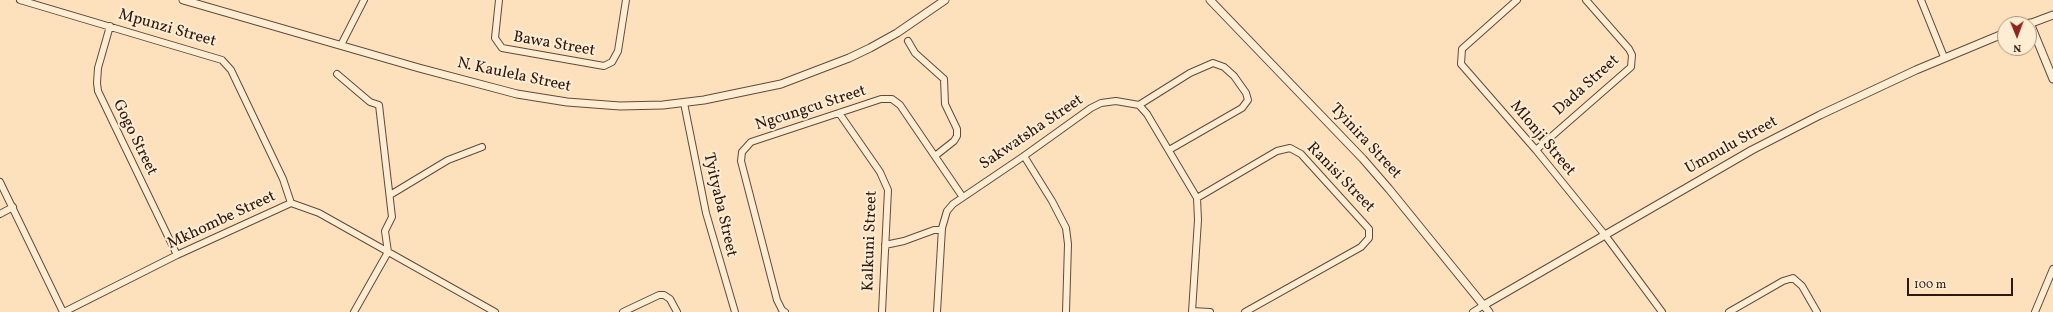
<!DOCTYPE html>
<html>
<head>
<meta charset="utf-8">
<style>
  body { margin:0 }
  #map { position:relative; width:2053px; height:312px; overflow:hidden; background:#fde1bc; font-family:Vollkorn,serif }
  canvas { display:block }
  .north { position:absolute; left:1997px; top:16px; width:40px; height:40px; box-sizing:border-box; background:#feecd3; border:1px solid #ab9784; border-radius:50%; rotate:179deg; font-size:11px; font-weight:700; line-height:16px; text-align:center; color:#2e170e }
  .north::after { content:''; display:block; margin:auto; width:14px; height:18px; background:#8f2418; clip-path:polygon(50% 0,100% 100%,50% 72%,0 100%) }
  .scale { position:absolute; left:1907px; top:278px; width:106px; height:18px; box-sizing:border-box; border:2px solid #2e170e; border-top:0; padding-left:5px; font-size:12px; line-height:14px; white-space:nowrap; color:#2e170e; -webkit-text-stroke:3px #feecd3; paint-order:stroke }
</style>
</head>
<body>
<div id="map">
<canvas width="2053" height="312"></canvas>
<div class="north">N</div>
<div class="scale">100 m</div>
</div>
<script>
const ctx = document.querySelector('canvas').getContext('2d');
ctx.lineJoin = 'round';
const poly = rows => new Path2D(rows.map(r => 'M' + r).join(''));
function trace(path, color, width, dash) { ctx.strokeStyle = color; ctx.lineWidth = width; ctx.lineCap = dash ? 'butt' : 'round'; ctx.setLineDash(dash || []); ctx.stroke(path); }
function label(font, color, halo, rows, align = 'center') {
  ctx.font = font + ' Vollkorn,serif'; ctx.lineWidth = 4; ctx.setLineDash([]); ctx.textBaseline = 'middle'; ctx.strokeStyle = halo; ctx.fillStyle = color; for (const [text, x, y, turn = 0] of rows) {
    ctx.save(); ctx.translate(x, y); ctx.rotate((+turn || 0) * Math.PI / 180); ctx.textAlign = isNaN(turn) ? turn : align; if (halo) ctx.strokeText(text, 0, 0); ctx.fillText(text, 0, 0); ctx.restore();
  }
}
const minor = poly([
  [20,0,222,60,231,70,283,179,291,203],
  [499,0,495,38,502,48,604,66,612,62,618,51,626,0],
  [1517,0,1462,49,1461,64,1536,150,1605,235,1662,312],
  [1921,0,1944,57],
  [110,26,98,68,97,83,98,91,177,255],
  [908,41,915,53,944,79,945,104,957,129,957,136,954,141,935,156],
  [341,45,364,0],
  [337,74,370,102,379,105,392,217,385,231,388,252,354,312],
  [684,103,706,213,735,312],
  [1139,105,1190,73,1213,63,1224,67,1234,76,1246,93,1248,100,1242,108,1169,150],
  [839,113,880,172,888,190,882,312],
  [1536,150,1631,67,1632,55,1629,49,1586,0],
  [1024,156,1052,201,1066,228,1068,244,1066,312],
  [0,182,63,312],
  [390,195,448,160,482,147],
  [1197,198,1277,151,1290,148,1301,154,1369,229,1369,238,1361,247,1245,312],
  [0,214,13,207],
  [885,245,904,241,934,230,942,230],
  [1192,311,1210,312],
  [64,312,177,255,291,203,319,213,495,312],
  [623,312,659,295,664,295,670,299,677,312],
  [785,312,782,310,777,300,741,161,742,152,751,142,881,99,892,99,900,105,962,196],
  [937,312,942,228,947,211,953,204,1024,156,1091,108,1101,103,1116,101,1139,105,1147,114,1197,198,1198,220,1192,312],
  [1473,312,1484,305],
  [1729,312,1783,281,1793,278,1802,286,1817,312],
  [2035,312,2053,269]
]);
const tertiary = poly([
  [183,0,419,68,517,94,567,102,620,106,663,105,704,100,781,84,849,58,870,48,897,33,945,0],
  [1210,0,1363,159,1389,189,1489,312],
  [2030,23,2053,79],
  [2029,24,2053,15],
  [1484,305,1752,150,1820,115,1916,70,2005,33]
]);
trace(minor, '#624a3a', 8);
trace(tertiary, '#624a3a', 9);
trace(minor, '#feecd3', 6);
trace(tertiary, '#feecd3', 7);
label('16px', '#2e170e', '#feecd3', [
  ["Mpunzi Street",167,29,16],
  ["Bawa Street",554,45,10],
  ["N. Kaulela Street",514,76,12],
  ["Dada Street",1587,86,-42],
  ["Ngcungcu Street",811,109,-18],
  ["Sakwatsha Street",1032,133,-34],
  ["Gogo Street",134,138,64],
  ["Mlonji Street",1542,139,50],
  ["Tyinira Street",1365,142,47],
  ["Umnulu Street",1732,146,-29],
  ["Ranisi Street",1340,178,46],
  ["Tyityaba Street",719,205,77],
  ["Mkhombe Street",222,221,-25],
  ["Kalkuni Street",871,241,-88]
]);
</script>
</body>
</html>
